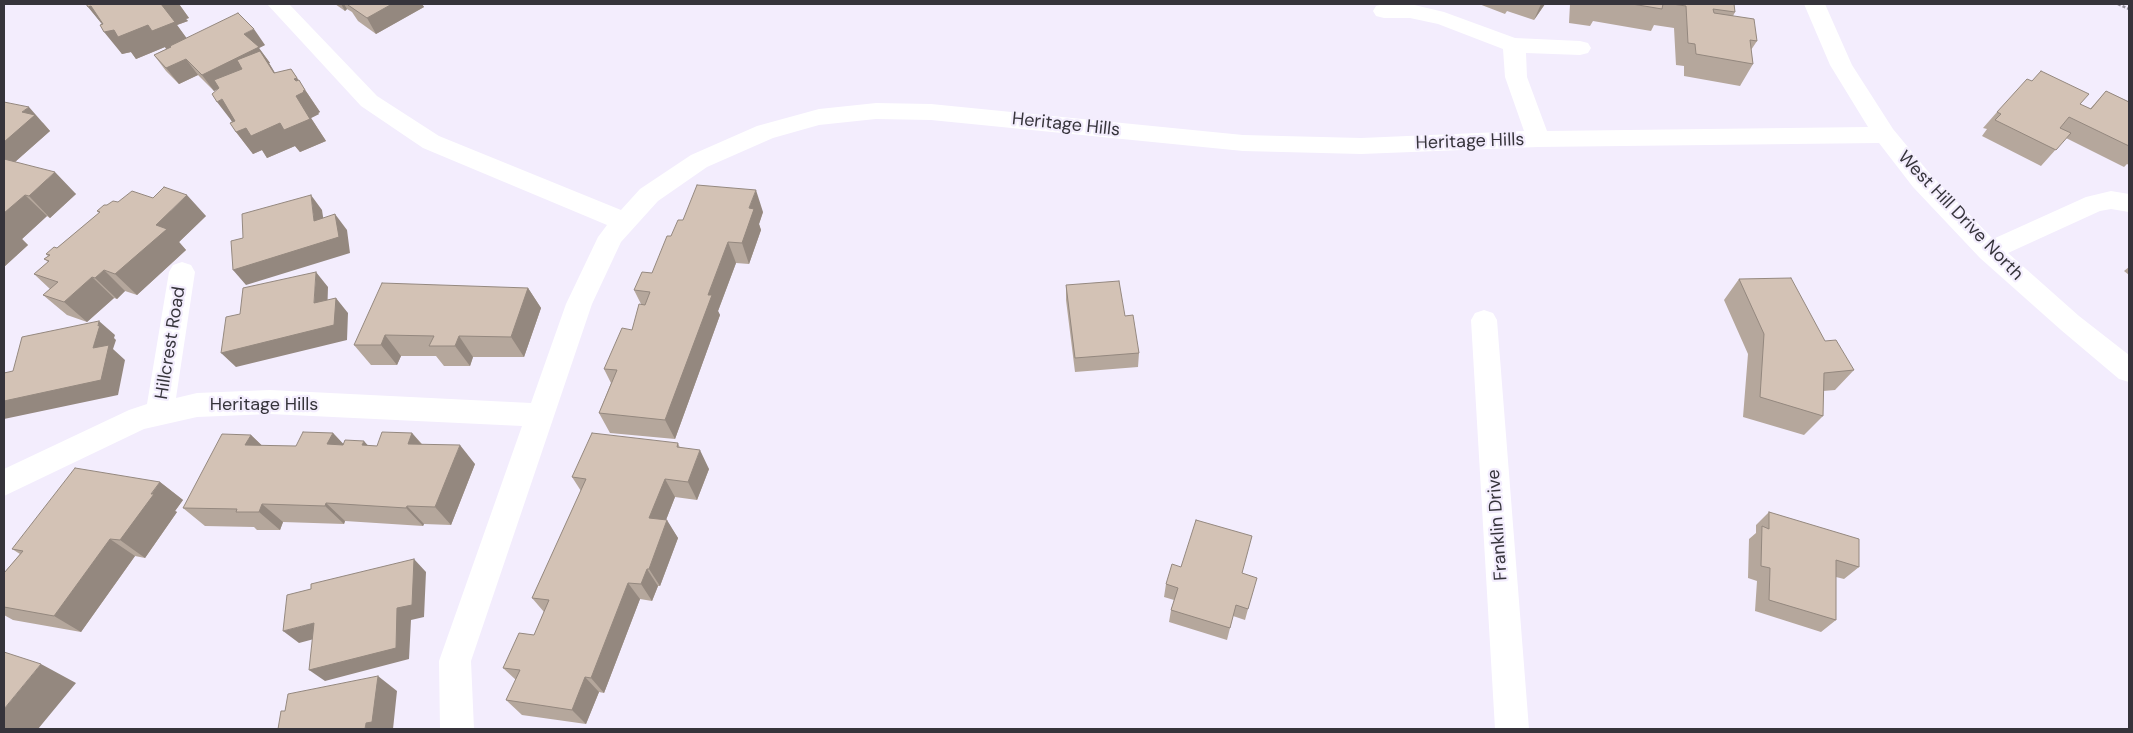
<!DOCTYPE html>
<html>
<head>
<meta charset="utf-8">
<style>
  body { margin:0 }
  #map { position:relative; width:2133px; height:733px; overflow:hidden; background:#f3edfd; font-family:"DM Sans",sans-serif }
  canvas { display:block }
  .frame { position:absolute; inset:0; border:5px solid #36343b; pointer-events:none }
</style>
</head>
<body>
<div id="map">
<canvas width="2133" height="733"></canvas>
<div class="frame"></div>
</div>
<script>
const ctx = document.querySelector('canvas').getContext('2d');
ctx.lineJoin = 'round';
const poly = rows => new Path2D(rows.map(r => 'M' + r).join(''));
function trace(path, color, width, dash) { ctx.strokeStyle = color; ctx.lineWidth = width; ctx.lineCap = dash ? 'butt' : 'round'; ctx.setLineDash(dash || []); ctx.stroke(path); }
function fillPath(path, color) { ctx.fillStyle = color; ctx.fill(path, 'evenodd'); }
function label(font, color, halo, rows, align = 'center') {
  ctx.font = font + ' "DM Sans",sans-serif'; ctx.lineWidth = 4.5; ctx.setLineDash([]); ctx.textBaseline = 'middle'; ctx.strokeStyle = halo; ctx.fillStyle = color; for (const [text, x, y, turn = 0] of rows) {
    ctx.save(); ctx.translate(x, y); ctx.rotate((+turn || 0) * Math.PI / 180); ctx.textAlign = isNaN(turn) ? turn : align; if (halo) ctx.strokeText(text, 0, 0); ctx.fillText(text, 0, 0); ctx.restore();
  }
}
trace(poly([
  [2118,4,2129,9]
]), '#95919d', 2.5, [3, 2]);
fillPath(poly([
  [267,4,289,4,377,96,439,136,621,210,640,189,691,155,757,126,819,109,876,103,931,104,1243,135,1361,138,1524,131,1505,77,1503,49,1438,24,1410,18,1384,18,1376,16,1373,11,1376,6,1384,4,1410,4,1444,12,1515,38,1580,41,1588,43,1591,48,1588,53,1580,55,1526,53,1527,77,1547,131,1868,127,1830,65,1804,4,1825,4,1852,65,1893,129,1931,175,1993,239,2086,197,2111,191,2129,194,2129,212,2111,209,2100,211,2008,253,2079,316,2129,355,2129,382,2119,379,2061,330,1980,258,1913,187,1879,143,1538,147,1361,154,1243,151,931,120,876,119,819,125,773,138,707,167,658,201,621,242,592,304,471,661,474,729,440,729,439,661,522,426,270,414,197,417,144,429,4,496,4,469,129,410,147,404,169,272,173,265,182,262,191,265,195,272,176,398,197,393,270,390,531,403,566,304,598,237,607,225,423,148,361,106,267,4],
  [1484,310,1493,313,1497,320,1529,729,1495,729,1471,320,1475,313,1484,310]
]), '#fff');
fillPath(poly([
  [86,4,179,4,189,18,186,19,188,21,177,25,186,38,265,45,259,48,270,63,269,63,275,73,291,69,320,112,318,113,319,114,311,118,326,141,300,152,295,146,267,158,262,150,253,154,236,132,218,89,214,91,198,75,179,84,166,71,154,55,166,49,165,47,136,59,131,52,122,54,102,24],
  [335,4,422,4,424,7,376,34,358,21,352,12,347,9,345,11],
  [1479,4,1545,4,1534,20,1507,11,1505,14],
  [1570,4,1734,4,1735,12,1733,16,1757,41,1751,50,1753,64,1740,86,1684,76,1684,66,1676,65,1674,28,1654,25,1651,31,1593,21,1590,26,1569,23],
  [2106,91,2129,102,2129,165,2127,164,2124,167,2066,138,2041,166,1982,136,1987,129,1983,128,1997,112,2080,104,2090,109],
  [4,102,43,123,50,131,15,162,76,194,50,218,47,216,22,239,28,245,4,267],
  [118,202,206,216,179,242,186,250,137,295,125,291,117,299,114,298,87,322,67,315,43,295,50,289,34,274,48,262,44,259,48,256,46,254,57,248,99,213,97,211,107,205],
  [763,212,759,224,761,230,749,264,736,263,718,311,720,315,675,439,610,433,599,413,611,383,604,369,632,330,641,304,634,290,652,273,671,236,683,220],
  [2129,267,2129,275,2124,271],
  [1739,279,1825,341,1854,370,1835,390,1823,391,1823,416,1804,435,1743,417,1748,354,1724,300],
  [1066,285,1125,316,1139,353,1138,367,1075,372,1066,300],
  [528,288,541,308,524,357,473,357,470,366,444,366,436,356,401,356,397,365,371,365,354,345],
  [333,433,343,444,377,446,412,433,422,444,475,464,451,525,424,524,423,526,345,521,344,524,283,522,280,530,257,530,254,527,205,526,183,508,251,435,262,446,296,446],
  [678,443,680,448,709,469,697,500,675,497,666,520,678,538,660,586,658,586,652,601,640,599,604,693,599,692,586,724,522,715,506,700,516,680,503,668,534,635,544,612,532,598,581,491,572,477],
  [160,482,183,500,175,511,177,512,145,558,135,556,81,632,13,620,4,615,4,573,20,554,12,549],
  [1769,512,1859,567,1844,579,1836,577,1836,620,1821,632,1755,611,1757,581,1748,578,1749,539,1756,533,1756,525],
  [1181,567,1242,573,1248,609,1245,620,1233,616,1227,640,1169,622,1171,610,1174,600,1164,597,1166,584]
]), '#b5a79c');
fillPath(poly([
  [161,4,179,4,189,18,186,19,188,21,177,25,191,44,169,53,165,47,136,59,131,52,122,54,104,32],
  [341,4,344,4,347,9,345,11],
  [392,4,422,4,424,7,376,34,367,18],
  [1541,4,1545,4,1534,20],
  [91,6,106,29,88,7],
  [254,29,265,45,259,48,270,63,269,63,289,96,268,64,214,91,202,75,244,34],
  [186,59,198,75,179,84,166,68],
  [291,69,320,112,318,113,319,114,311,118,326,141,300,152,295,146,267,158,262,150,253,154,236,132,296,96,294,79],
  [222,99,239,121,234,124,217,102],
  [29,107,50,131,7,169,4,166,4,142,22,112],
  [55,172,76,194,50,218,29,196],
  [756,190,763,212,759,224,761,230,749,264,742,243,749,208],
  [25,195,47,216,22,239,28,245,4,267,4,213],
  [187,195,206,216,179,242,186,250,137,295,115,274,156,225],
  [311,195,322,210,326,236,314,221],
  [335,214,347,230,350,253,246,285,233,270],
  [728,242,736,263,718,311,720,315,675,439,665,420,708,295],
  [104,270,125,291,117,299,95,278],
  [316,272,328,287,327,318,314,303],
  [92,277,114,298,87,322,64,302],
  [528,288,541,308,524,357,511,337],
  [336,298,348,313,347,340,236,367,221,353],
  [99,321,115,335,114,338,116,340,113,349,125,360,118,395,4,419,4,401,93,348],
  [385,335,401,356,397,365,381,345],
  [459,336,473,357,470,366,455,346],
  [333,433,351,452,327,444],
  [412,433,428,452,408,444],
  [251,435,271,454,245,445],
  [364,441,381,460,362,445],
  [460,445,475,464,451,525,435,507],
  [700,450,709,469,697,500,688,482],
  [665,479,675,497,660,535,649,518],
  [160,482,183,500,175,511,177,512,145,558,120,540],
  [326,503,345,521,344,524,325,506],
  [262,504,283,522,280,530,259,512],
  [407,506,424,524,423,526,406,508],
  [667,520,678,538,660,586,649,569],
  [110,539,135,556,81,632,54,616],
  [414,559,426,572,424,617,411,620,409,659,325,681,309,670,397,608],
  [647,569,658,586,652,601,641,584],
  [628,583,640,599,604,693,591,678],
  [314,623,329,635,299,643,283,631],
  [41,664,76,683,38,729,4,729,4,709],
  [378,676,397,691,393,729,365,729,366,723],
  [585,677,599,692,586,724,572,710]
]), '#94887f');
const building = poly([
  [86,4,161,4,175,22,152,31,148,25,118,37,114,30,104,32,100,25,103,24,91,6,88,7,86,4],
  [351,4,392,4,367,18,348,5,351,4],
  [1632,4,1663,4,1662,9,1632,4],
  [1672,4,1734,4,1735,12,1713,9,1714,13,1754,19,1757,41,1750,40,1753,64,1696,54,1695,44,1688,43,1686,6,1672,4],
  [238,13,254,29,244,34,259,47,202,75,186,59,166,68,154,55,171,47,170,46,238,13],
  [260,51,274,73,291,69,297,78,294,79,296,81,299,80,305,90,303,91,304,92,296,96,310,119,284,130,280,123,251,136,246,128,236,132,230,123,235,121,222,99,217,102,212,94,219,88,214,80,242,69,237,60,260,51],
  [2041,71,2089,94,2080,104,2091,109,2106,91,2129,102,2129,146,2069,117,2060,128,2071,133,2056,150,1995,120,2001,114,1997,112,2027,79,2032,81,2041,71],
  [4,102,29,107,22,112,35,115,4,142,4,102],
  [4,159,55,172,29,196,25,195,4,213,4,159],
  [697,185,756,190,749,208,754,209,742,243,728,242,708,295,712,295,665,420,599,413,617,370,604,369,622,328,632,330,639,304,645,305,650,292,634,290,642,272,652,273,667,236,671,236,678,220,683,220,697,185],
  [164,187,187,195,156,225,167,229,115,274,104,270,95,278,92,277,64,302,43,295,58,282,34,274,49,261,44,259,50,255,46,254,54,247,57,248,100,212,97,211,104,205,107,205,113,201,118,202,132,191,153,198,164,187],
  [311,195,314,221,335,214,339,237,233,270,231,241,243,238,242,214,311,195],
  [316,272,314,303,336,298,334,325,221,353,226,317,240,314,243,288,316,272],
  [1791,278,1825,341,1836,340,1854,370,1824,373,1823,416,1760,397,1764,334,1739,279,1791,278],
  [1119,281,1125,316,1133,315,1139,353,1075,358,1066,285,1119,281],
  [382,283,528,288,511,337,459,336,455,346,429,346,434,336,385,335,381,345,354,345,382,283],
  [99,321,98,326,100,325,93,348,109,345,101,380,4,401,4,373,13,371,22,337,99,321],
  [303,432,333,433,327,444,343,445,345,440,364,441,362,445,377,446,382,432,412,433,408,444,460,445,435,507,407,506,406,508,326,503,325,506,262,504,259,512,236,512,237,509,183,508,222,434,251,435,245,445,296,446,303,432],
  [592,433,678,443,677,447,700,450,688,482,665,479,649,518,667,520,649,569,647,569,641,584,628,583,591,678,585,677,572,710,506,700,520,670,503,668,519,633,534,635,549,600,532,598,586,479,572,477,592,433],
  [75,468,160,482,151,494,154,494,120,540,110,539,54,616,4,607,4,573,23,551,12,549,75,468],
  [1769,512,1859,539,1859,567,1836,560,1836,620,1769,600,1770,568,1761,566,1762,526,1769,529,1769,512],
  [1196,520,1252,536,1242,573,1257,578,1248,609,1236,605,1230,628,1171,610,1178,588,1166,584,1172,564,1181,567,1196,520],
  [414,559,412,605,397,608,396,648,309,670,314,623,283,631,287,595,311,589,311,584,414,559],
  [4,652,41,664,4,709,4,652],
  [378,676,372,722,366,723,365,729,278,729,281,711,285,711,288,694,378,676]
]);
fillPath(building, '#d3c2b5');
trace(building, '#94887f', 1);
label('18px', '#36343b', '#f3edfd', [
  ["Heritage Hills",1066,125,6],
  ["Heritage Hills",1470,142,-2],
  ["West Hill Drive North",1960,216,46],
  ["Hillcrest Road",171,343,-81],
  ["Heritage Hills",264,405],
  ["Franklin Drive",1498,525,-94]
]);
</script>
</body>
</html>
